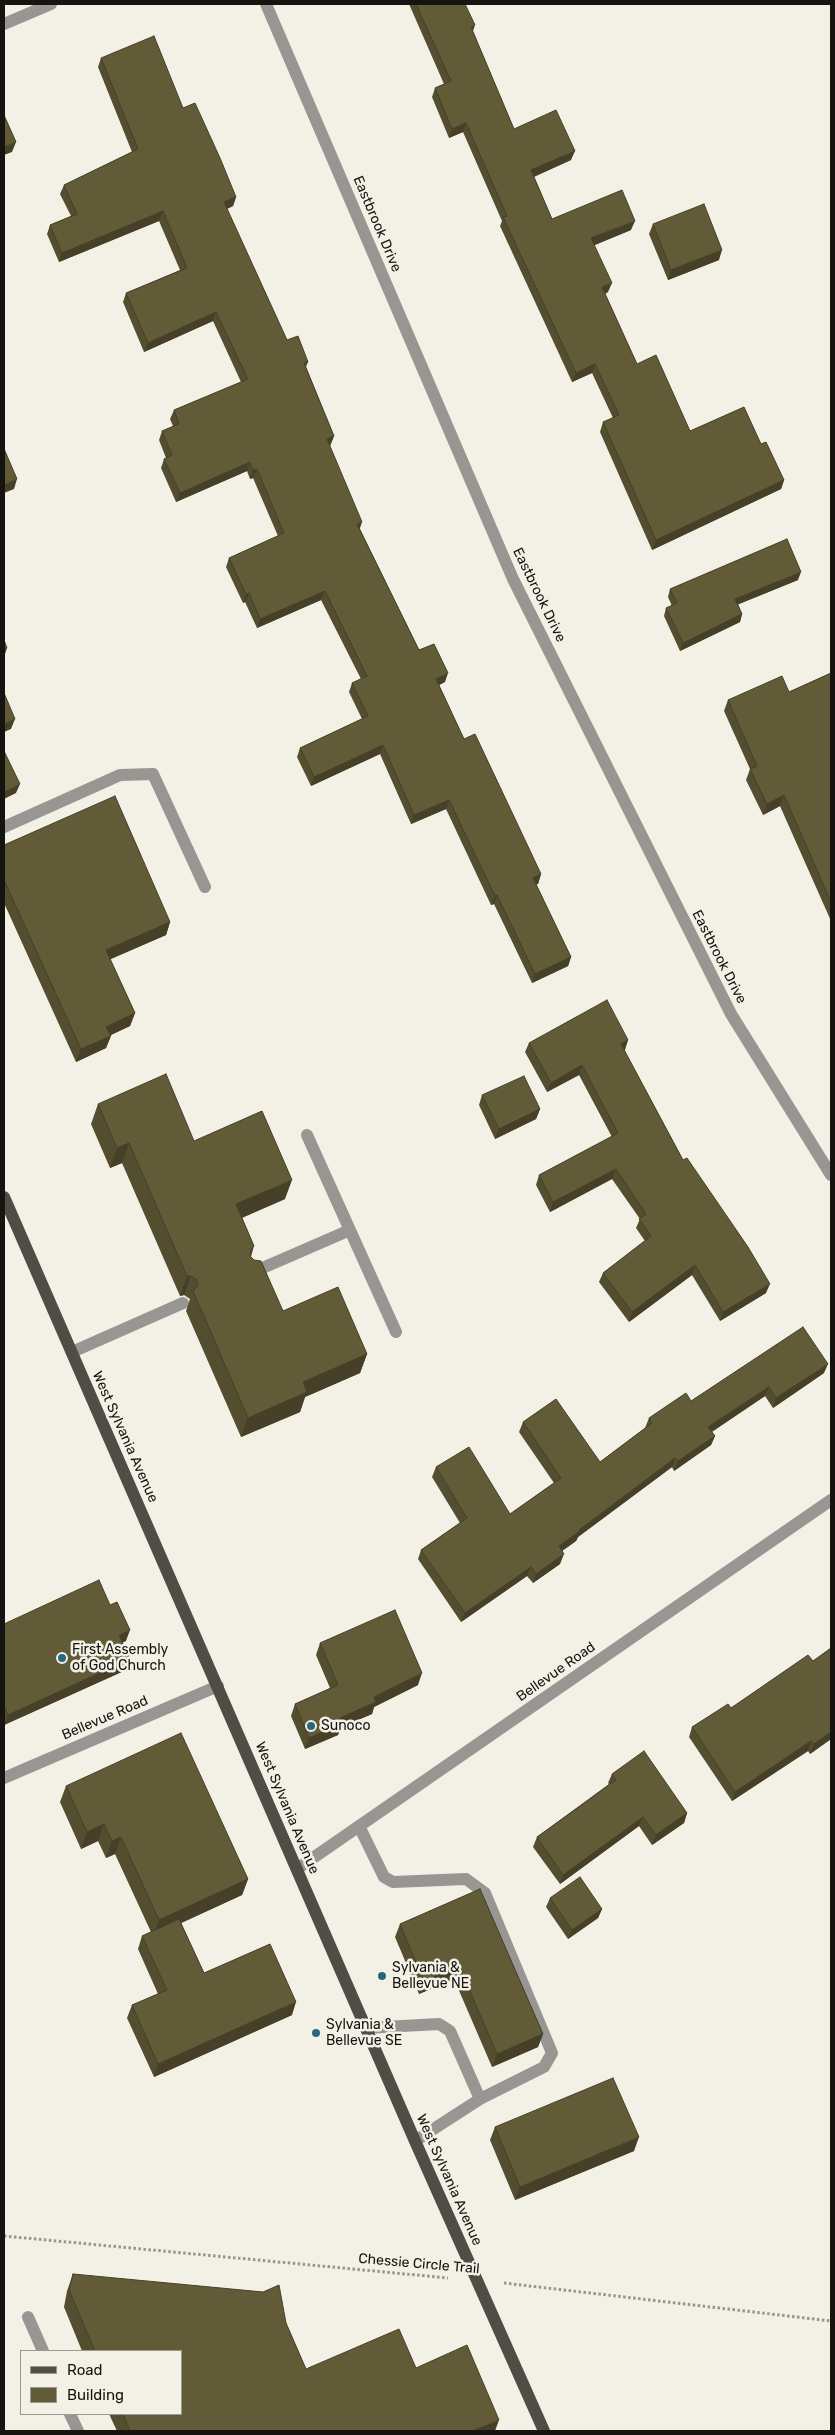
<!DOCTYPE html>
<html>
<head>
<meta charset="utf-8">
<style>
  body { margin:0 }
  #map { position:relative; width:835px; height:2435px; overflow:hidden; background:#f3f1e6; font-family:Rubik,sans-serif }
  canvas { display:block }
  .frame { position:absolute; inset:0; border:5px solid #151411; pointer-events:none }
  .legend { position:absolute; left:20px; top:2350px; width:162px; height:65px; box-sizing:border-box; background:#f3f1e6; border:1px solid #9a9991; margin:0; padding:6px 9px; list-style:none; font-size:15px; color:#151411 }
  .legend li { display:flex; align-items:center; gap:10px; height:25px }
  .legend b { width:25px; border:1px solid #9a9991 }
</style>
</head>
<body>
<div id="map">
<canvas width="835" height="2435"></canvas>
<div class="frame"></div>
<ul class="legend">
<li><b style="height:6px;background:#4f4e46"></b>Road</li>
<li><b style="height:14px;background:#625b38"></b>Building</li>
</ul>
</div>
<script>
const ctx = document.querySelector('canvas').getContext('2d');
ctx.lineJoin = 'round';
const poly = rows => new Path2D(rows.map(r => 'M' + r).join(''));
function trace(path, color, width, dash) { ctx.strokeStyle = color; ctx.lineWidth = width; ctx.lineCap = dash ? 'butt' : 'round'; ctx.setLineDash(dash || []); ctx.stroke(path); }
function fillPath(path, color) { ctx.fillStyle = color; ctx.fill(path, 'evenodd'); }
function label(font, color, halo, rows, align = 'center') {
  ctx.font = font + ' Rubik,sans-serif'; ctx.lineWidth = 5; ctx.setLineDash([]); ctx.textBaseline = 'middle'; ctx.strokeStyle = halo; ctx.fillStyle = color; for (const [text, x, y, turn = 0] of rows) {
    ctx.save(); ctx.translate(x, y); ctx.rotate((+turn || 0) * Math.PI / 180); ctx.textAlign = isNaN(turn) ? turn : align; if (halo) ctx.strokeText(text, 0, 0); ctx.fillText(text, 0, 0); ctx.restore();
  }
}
trace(poly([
  [4,2236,448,2278],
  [504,2283,831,2321]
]), '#97968e', 3, [2.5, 2.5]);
trace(poly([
  [266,4,513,579,731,1014,831,1175],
  [4,24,51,4],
  [4,827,120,775,153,774,205,887],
  [307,1135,396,1332],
  [251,1273,350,1230],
  [72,1352,183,1303],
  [4,1778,218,1686],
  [359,1826,384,1877,393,1882,466,1879,485,1893,552,2053,544,2067,480,2099,415,2141],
  [297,1869,831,1500],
  [366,2028,439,2024,450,2031,480,2099],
  [28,2317,43,2351],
  [70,2414,78,2431]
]), '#979692', 12);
trace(poly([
  [4,1197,415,2141,544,2431]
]), '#4f4e46', 12);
fillPath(poly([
  [409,4,465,4,473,32,514,129,571,160,534,177,552,219,631,230,594,245,608,292,605,294,637,364,690,431,761,444,784,480,781,489,652,550,600,432,603,422,613,418,592,373,572,382,500,226,502,221,463,132,449,138,432,97,435,88,444,84],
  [101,58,183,108,236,197,233,206,227,209,287,340,308,362,306,367,334,436,330,446,329,446,360,529,419,650,445,682,439,685,464,739,541,874,538,884,536,884,571,957,568,966,532,983,494,904,491,905,446,809,411,824,380,754,311,786,297,757,300,748,362,719,349,692,352,683,361,679,321,600,257,628,245,602,243,603,226,567,229,558,278,536,253,478,250,479,247,471,176,502,161,468,164,459,166,458,159,440,162,431,173,426,170,419,174,410,241,382,213,321,144,352,123,302,126,293,180,270,159,221,59,262,47,234,50,225,71,216,60,194,64,185,132,152,98,67],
  [653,224,719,260,668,280,649,234],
  [798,580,738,604,742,614,740,622,680,651,664,616,666,608,672,606,668,597,670,589],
  [831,673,831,921,780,806,763,815,746,780,750,769,724,711,728,700,789,692],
  [4,845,170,922,166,935,110,959,135,1013,130,1026,111,1035,106,1048,76,1062,4,903],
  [628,1040,624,1050,683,1160,766,1293,720,1321,692,1275,629,1322,599,1282,603,1273,645,1241,636,1228,640,1219,612,1179,550,1212,536,1185,539,1175,612,1137,579,1075,547,1092,525,1052,529,1043],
  [482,1095,540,1109,536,1119,495,1139,479,1105],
  [98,1104,194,1141,285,1199,242,1218,254,1246,251,1257,283,1311,367,1354,360,1373,305,1397,300,1412,241,1437,186,1311,190,1299,184,1295,180,1296,122,1163,110,1168,91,1124],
  [824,1373,773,1408,765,1396,712,1432,715,1436,711,1445,674,1471,672,1467,578,1537,576,1541,562,1551,560,1564,533,1583,527,1576,461,1622,418,1559,421,1550,460,1523,432,1477,436,1467,510,1514,554,1483,519,1432,523,1422,600,1462,645,1428,649,1418,691,1401],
  [4,1624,126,1641,122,1642,126,1670,4,1725],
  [320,1643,418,1685,374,1707,372,1714,341,1727,338,1735,305,1749,291,1716,295,1704,330,1688,316,1655],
  [831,1648,831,1739,810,1754,808,1751,732,1801,689,1737,692,1727,731,1708,813,1661],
  [612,1774,687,1813,684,1823,652,1845,639,1826,560,1884,533,1847,537,1837,609,1784,608,1783],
  [66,1786,248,1879,242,1895,181,1923,204,1973,292,2015,154,2077,127,2018,132,2005,158,1994,138,1949,142,1936,151,1932,115,1854,106,1858,98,1841,81,1849,60,1802],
  [480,1889,543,2034,538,2047,492,2067,454,1979,419,1994,395,1937,400,1924],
  [550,1898,602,1909,598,1918,568,1939,546,1907],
  [495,2127,634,2151,515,2200,490,2140],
  [73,2274,286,2323,306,2369,416,2368,495,2431,117,2431,109,2414,181,2414,181,2351,82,2351,64,2307,67,2291]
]), '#544e30');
fillPath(poly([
  [475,25,472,34,471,27],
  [466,123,463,132,449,138,452,129],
  [16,142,12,152,4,155,4,147],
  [575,151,571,160,528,179,531,170],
  [236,197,233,206,221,211,224,202],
  [163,211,159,221,59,262,62,253],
  [635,221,631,230,588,248,591,238],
  [722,250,719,260,668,280,671,270],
  [612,283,608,292,598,297,602,287],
  [216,312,213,321,144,352,148,343],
  [595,364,592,373,572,382,576,373],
  [334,436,330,446,323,448,327,439],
  [250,462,247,471,176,502,180,493],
  [257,469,253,478,250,479,253,470],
  [17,479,14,489,4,493,4,485],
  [784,480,781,489,652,550,656,540],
  [362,522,359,531,357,524],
  [801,572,798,580,732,607,735,599],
  [325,591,321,600,257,628,260,619],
  [249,593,245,602,243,603,246,594],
  [742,614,740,622,680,651,683,643],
  [7,648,4,657,4,649],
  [448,673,445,682,433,688,436,679],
  [15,719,11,729,4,732,4,724],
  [383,745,380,754,311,786,314,777],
  [20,784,16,793,4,799,4,792],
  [784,795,780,806,763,815,767,804],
  [449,800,446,809,411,824,414,815],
  [541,874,538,884,530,887,533,878],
  [497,895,494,904,491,905,495,896],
  [170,922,166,935,102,963,106,950],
  [571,957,568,966,532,983,535,974],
  [135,1013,130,1026,102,1039,106,1027],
  [111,1036,106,1048,76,1062,81,1049],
  [628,1040,625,1050,618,1053,621,1044],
  [582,1065,579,1075,547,1092,551,1083],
  [540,1109,536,1119,495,1139,499,1129],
  [129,1143,122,1163,110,1168,117,1148],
  [616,1169,612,1179,550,1212,553,1202],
  [292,1180,285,1199,229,1223,236,1204],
  [695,1265,692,1275,629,1322,632,1312],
  [187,1276,191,1276,184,1295,180,1296],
  [770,1284,766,1293,720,1321,723,1312],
  [367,1354,360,1373,305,1397,300,1412,241,1437,248,1418,303,1382],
  [828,1364,824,1373,773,1408,776,1398],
  [769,1387,765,1396,705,1436,708,1427],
  [715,1436,711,1445,674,1471,678,1461],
  [675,1458,672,1467,578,1537,576,1541,555,1556,559,1546,579,1530],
  [564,1554,560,1564,533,1583,536,1574],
  [531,1567,527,1576,461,1622,465,1613],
  [130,1630,126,1641,115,1646,119,1635],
  [130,1659,126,1670,4,1725,8,1715],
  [422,1673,418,1685,374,1707,372,1714,341,1727,338,1735,305,1749,309,1738,340,1718,374,1697],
  [831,1732,831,1739,810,1754,814,1744],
  [811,1741,808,1751,732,1801,735,1792],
  [687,1813,684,1823,652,1845,656,1835],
  [643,1817,639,1826,560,1884,563,1875],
  [104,1824,98,1841,81,1849,87,1832],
  [121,1837,115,1854,106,1858,112,1841],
  [248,1879,242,1895,153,1936,159,1920],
  [602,1909,598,1918,568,1939,572,1930],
  [459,1966,454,1979,419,1994,424,1981],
  [296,2002,292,2015,154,2077,158,2064],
  [543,2034,538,2047,492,2067,497,2054],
  [639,2137,634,2151,515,2200,520,2187],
  [499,2420,495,2431,473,2431]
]), '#454027');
const building = poly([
  [416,4,465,4,475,25,471,27,514,129,556,110,575,151,531,170,552,219,622,190,635,221,591,238,612,283,602,287,637,364,656,355,690,431,744,407,761,444,766,442,784,480,656,540,603,422,619,415,595,364,576,373,503,217,507,216,466,123,452,129,435,88,451,81,416,4],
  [154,36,183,108,195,103,220,158,236,197,224,202,287,340,298,336,308,362,304,363,334,436,327,439,362,522,357,524,419,650,434,644,448,673,436,679,464,739,475,734,541,874,533,878,571,957,535,974,497,895,495,896,449,800,414,815,383,745,314,777,300,748,368,716,352,683,367,676,325,591,260,619,249,593,246,594,229,558,284,533,257,469,253,470,250,462,180,493,164,459,172,455,162,431,179,424,174,410,248,379,216,312,148,343,126,293,187,268,163,211,62,253,50,225,77,214,64,185,138,149,101,58,154,36],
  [4,115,16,142,4,147,4,115],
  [704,204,722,250,671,270,653,224,704,204],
  [5,451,17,479,4,485,4,452,5,451],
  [787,539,801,572,735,599,742,614,683,643,666,608,677,603,670,589,787,539],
  [4,640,7,648,4,649,4,640],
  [831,673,831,902,784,795,767,804,750,769,757,766,728,700,782,676,789,692,831,673],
  [4,693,15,719,4,724,4,693],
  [4,751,20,784,4,792,4,751],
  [115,796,170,922,106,950,135,1013,106,1027,111,1036,81,1049,4,880,4,845,115,796],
  [607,1000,628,1040,621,1044,683,1160,687,1158,748,1247,770,1284,723,1312,695,1265,632,1312,603,1273,651,1236,639,1219,646,1214,616,1169,553,1202,539,1175,618,1133,582,1065,551,1083,529,1043,607,1000],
  [166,1074,194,1141,262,1111,292,1180,236,1204,254,1246,251,1249,250,1256,254,1260,261,1261,283,1311,338,1287,367,1354,303,1382,307,1392,248,1418,193,1291,198,1285,197,1280,191,1276,187,1276,129,1143,117,1148,98,1104,166,1074],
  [524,1076,540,1109,499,1129,482,1095,524,1076],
  [803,1327,828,1364,776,1398,769,1387,708,1427,715,1436,678,1461,675,1458,579,1530,580,1531,559,1546,564,1554,536,1574,531,1567,465,1613,421,1550,467,1518,436,1467,469,1447,510,1514,561,1478,523,1422,556,1399,600,1462,652,1423,649,1418,686,1393,691,1401,803,1327],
  [99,1580,110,1605,117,1602,130,1630,119,1635,130,1659,8,1715,4,1706,4,1624,99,1580],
  [395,1610,422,1673,374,1697,376,1702,340,1718,343,1723,309,1738,295,1704,338,1685,320,1643,395,1610],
  [831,1648,831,1732,814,1744,811,1741,735,1792,692,1727,728,1704,731,1708,808,1655,813,1661,831,1648],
  [181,1733,248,1879,159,1920,121,1837,112,1841,104,1824,87,1832,66,1786,181,1733],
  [644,1751,687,1813,656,1835,643,1817,563,1875,537,1837,616,1780,612,1774,644,1751],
  [580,1877,602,1909,572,1930,550,1898,580,1877],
  [480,1889,543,2034,497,2054,459,1966,424,1981,400,1924,480,1889],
  [179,1919,204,1973,270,1944,296,2002,158,2064,132,2005,167,1990,142,1936,179,1919],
  [613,2078,639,2137,520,2187,495,2127,613,2078],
  [73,2274,263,2292,279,2285,286,2323,306,2369,399,2329,416,2368,467,2345,499,2420,473,2431,130,2431,123,2414,181,2414,181,2351,95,2351,69,2290,73,2274]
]);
fillPath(building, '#625b38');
trace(building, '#454027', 1);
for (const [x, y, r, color] of [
  [62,1658,5,"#29677d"],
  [311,1726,5,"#29677d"],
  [382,1976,5,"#29677d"],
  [316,2033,5,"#29677d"]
]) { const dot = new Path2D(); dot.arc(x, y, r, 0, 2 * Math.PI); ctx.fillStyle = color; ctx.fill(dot); trace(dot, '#f3f1e6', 2); }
label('14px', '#151411', '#f3f1e6', [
  ["Eastbrook Drive",377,224,67],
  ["Eastbrook Drive",539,595,64],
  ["Eastbrook Drive",719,957,63],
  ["West Sylvania Avenue",125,1437,66],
  ["Bellevue Road",556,1672,-35],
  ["Bellevue Road",105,1718,-23],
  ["West Sylvania Avenue",287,1808,67],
  ["West Sylvania Avenue",449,2180,66],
  ["Chessie Circle Trail",419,2264,5]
]);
label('14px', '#151411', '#f3f1e6', [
  ["First Assembly",72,1650],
  ["of God Church",72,1666],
  ["Sunoco",321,1726],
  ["Sylvania &",392,1968],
  ["Bellevue NE",392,1984],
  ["Sylvania &",326,2025],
  ["Bellevue SE",326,2041]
], 'left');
</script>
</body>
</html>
